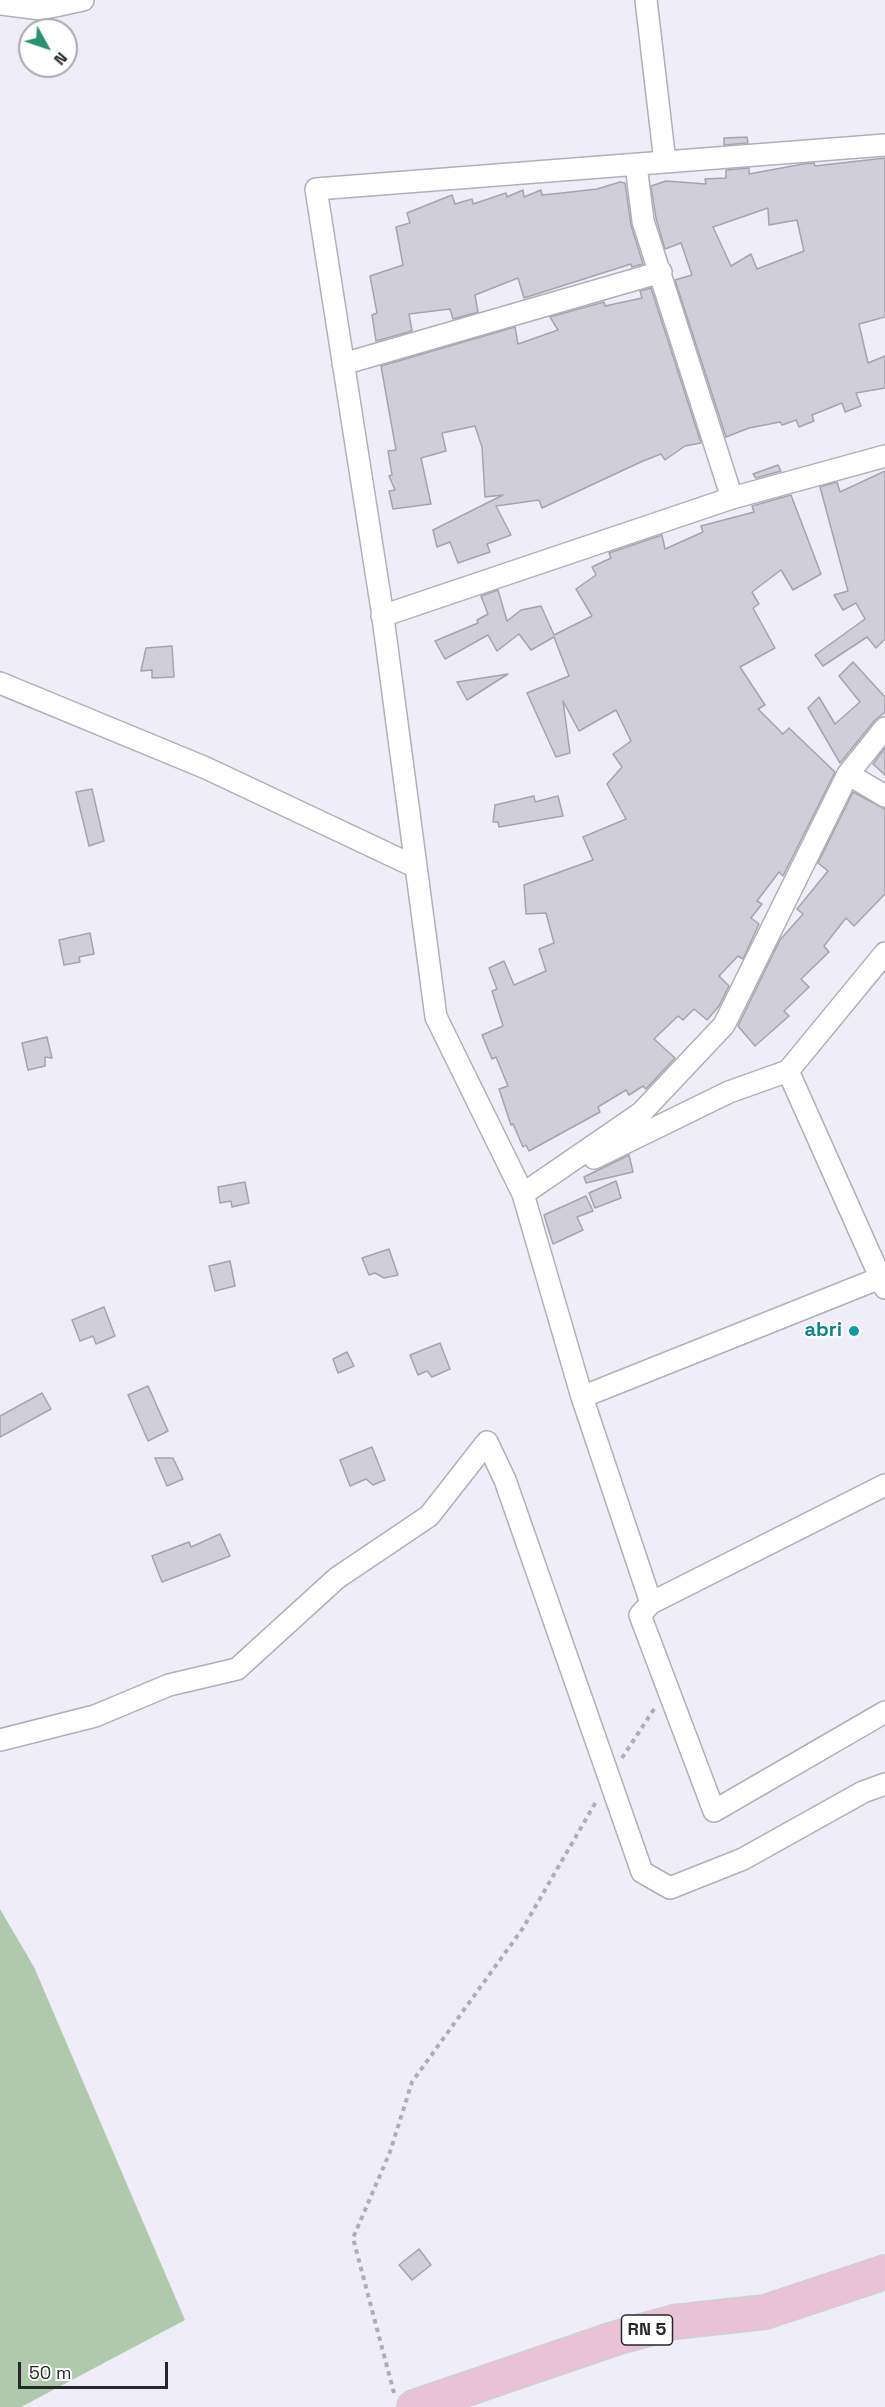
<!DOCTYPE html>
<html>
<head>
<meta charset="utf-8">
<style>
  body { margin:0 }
  #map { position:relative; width:885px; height:2407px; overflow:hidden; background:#eeedf8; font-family:"Space Grotesk",sans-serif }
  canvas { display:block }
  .north { position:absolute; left:18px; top:18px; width:60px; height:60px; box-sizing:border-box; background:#fff; border:2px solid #a9a8aa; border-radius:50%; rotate:130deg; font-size:16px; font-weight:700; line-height:24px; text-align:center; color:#27262a }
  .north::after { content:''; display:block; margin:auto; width:21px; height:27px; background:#2a916d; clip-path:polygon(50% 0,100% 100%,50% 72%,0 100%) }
  .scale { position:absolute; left:18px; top:2362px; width:150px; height:27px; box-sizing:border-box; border:3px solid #27262a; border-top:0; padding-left:8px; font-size:18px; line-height:21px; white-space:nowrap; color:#27262a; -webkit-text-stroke:4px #fff; paint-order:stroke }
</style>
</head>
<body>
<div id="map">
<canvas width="885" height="2407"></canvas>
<div class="north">N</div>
<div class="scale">50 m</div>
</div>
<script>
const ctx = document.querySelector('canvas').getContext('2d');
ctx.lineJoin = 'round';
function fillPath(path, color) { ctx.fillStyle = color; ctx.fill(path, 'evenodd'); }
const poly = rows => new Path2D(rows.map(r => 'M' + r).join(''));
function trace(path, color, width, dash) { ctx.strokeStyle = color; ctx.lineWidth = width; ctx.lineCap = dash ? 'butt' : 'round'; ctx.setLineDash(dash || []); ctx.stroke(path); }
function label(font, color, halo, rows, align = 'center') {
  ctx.font = font + ' "Space Grotesk",sans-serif'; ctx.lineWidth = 4.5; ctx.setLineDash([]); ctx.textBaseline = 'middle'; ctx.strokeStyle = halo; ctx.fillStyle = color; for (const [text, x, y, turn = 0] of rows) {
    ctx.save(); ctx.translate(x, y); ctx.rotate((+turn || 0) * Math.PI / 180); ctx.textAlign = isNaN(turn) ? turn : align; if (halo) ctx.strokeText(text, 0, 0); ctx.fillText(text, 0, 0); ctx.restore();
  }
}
fillPath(poly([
  [0,1909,34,1967,185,2320,21,2407,0,2407]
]), '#aec9ab');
const building = poly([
  [747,137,748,143,724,145,724,138,747,137],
  [885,158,885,317,859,324,868,363,885,356,885,388,856,393,861,406,845,412,842,403,812,415,814,421,799,427,796,420,782,425,780,422,749,428,726,437,675,280,692,275,681,243,665,249,656,218,651,186,666,181,706,184,705,179,726,178,726,170,749,168,749,174,803,164,814,163,815,166,885,158],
  [768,208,769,225,797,220,804,251,757,269,751,254,731,266,713,227,768,208],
  [620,182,625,183,631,225,643,264,632,267,631,264,524,298,518,278,475,295,478,312,453,319,450,309,409,314,412,331,376,341,372,315,377,313,370,276,403,265,396,227,410,223,407,213,452,195,455,204,472,199,473,204,506,193,507,197,523,190,524,197,541,190,542,195,562,193,597,189,620,182],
  [651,288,701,443,685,446,665,460,661,454,643,461,542,508,539,500,496,506,511,535,487,544,490,552,458,563,450,542,437,547,433,530,503,495,485,497,482,447,475,426,442,433,446,451,421,458,431,504,393,509,389,491,395,490,389,476,392,475,388,451,396,450,381,366,515,327,518,344,558,330,550,317,604,302,605,306,642,298,640,291,651,288],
  [778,465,781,471,756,478,753,474,778,465],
  [885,471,885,639,876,648,867,637,823,666,815,655,865,619,856,603,843,610,834,595,848,591,820,487,837,482,840,492,885,471],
  [791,495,821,574,793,590,781,570,752,592,759,604,753,608,775,648,740,667,765,705,758,709,783,734,789,728,835,772,783,876,779,872,757,901,762,904,751,918,759,924,743,959,738,956,719,976,729,986,719,1006,707,1020,694,1009,683,1020,678,1016,654,1039,675,1058,646,1089,643,1086,629,1095,626,1090,598,1107,600,1112,529,1151,526,1145,523,1147,513,1124,511,1125,499,1089,508,1086,496,1057,492,1059,482,1035,503,1026,492,991,497,989,489,968,504,961,514,985,546,971,539,949,554,943,546,913,526,914,524,885,593,860,583,837,626,819,607,784,622,767,613,754,631,741,616,710,579,731,563,701,570,753,556,757,527,693,569,676,554,637,531,650,519,634,497,651,488,635,445,659,435,641,478,623,477,620,488,614,481,596,498,590,507,621,521,610,541,606,554,635,592,616,576,589,596,575,592,567,611,558,609,553,662,535,665,549,703,532,701,526,754,512,752,506,791,495],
  [172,646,174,677,152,678,152,670,141,671,146,648,172,646],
  [853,662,885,697,885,712,875,720,840,763,808,708,819,697,835,724,860,702,839,676,853,662],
  [508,674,467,700,457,682,508,674],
  [885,748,885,775,873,764,885,748],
  [92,789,104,841,89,846,76,792,92,789],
  [853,792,885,809,885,894,854,926,846,918,824,946,829,952,801,979,809,987,784,1011,789,1016,755,1046,738,1026,780,940,803,914,797,909,828,871,818,863,853,792],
  [534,796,535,802,558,796,563,816,499,827,498,822,493,822,495,805,534,796],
  [90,933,94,954,79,957,80,962,64,965,59,940,90,933],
  [47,1037,52,1058,45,1057,45,1066,28,1070,22,1043,47,1037],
  [629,1155,633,1172,586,1183,584,1177,629,1155],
  [616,1181,621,1198,595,1208,589,1193,616,1181],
  [245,1182,249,1203,232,1207,231,1201,220,1203,218,1187,245,1182],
  [586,1196,593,1211,577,1217,583,1230,553,1244,544,1215,586,1196],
  [389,1249,398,1275,384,1278,375,1273,369,1275,362,1258,389,1249],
  [230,1261,235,1286,215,1291,209,1266,230,1261],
  [104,1307,115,1336,96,1344,93,1336,80,1341,72,1320,104,1307],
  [440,1343,450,1369,432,1377,427,1371,418,1375,410,1355,440,1343],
  [347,1352,354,1366,338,1373,333,1359,347,1352],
  [148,1386,168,1431,148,1441,128,1395,148,1386],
  [42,1393,51,1409,0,1437,0,1416,42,1393],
  [372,1447,385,1480,373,1485,366,1479,350,1486,340,1460,372,1447],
  [155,1458,173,1458,183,1479,167,1486,155,1458],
  [220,1534,230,1556,162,1582,152,1556,189,1542,191,1547,220,1534],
  [419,2249,431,2265,412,2280,399,2265,419,2249]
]);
fillPath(building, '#cfced9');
trace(building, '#a5a4ae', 1.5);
const minor = poly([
  [646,0,665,162],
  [0,4,41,9,83,0],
  [885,145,316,189,382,610,436,1017,523,1194,582,1397,651,1603,640,1615,714,1811,885,1712],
  [636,165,643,221,732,498],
  [343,364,661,272],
  [382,616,732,498,885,456],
  [0,683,206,768,416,867],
  [848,774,885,796],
  [788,1071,885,1288],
  [594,1158,729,1092,788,1071,885,953],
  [523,1194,641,1113,724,1025,848,774,885,728],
  [582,1397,885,1276],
  [651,1603,885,1485],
  [0,1740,95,1716,169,1685,237,1669,337,1578,429,1516,487,1442,505,1480,642,1872,670,1888,743,1859,863,1792,885,1784]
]);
const primary = poly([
  [414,2407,616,2338,674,2322,765,2312,885,2272]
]);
trace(minor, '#b0afba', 24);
trace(primary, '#cfcfd0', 36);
trace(poly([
  [622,1758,654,1709],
  [394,2393,353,2238,390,2152,412,2082,523,1928,597,1800]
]), '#aeadb5', 4, [4.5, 4.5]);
trace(minor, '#fff', 21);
trace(primary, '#eac2d6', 33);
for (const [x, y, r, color] of [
  [854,1331,6,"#0f9aa8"]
]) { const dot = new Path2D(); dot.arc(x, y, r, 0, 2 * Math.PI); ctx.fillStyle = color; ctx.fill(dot); trace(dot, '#fff', 2); }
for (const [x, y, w] of [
  [647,2330,51]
]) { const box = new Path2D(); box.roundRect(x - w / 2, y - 15, w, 30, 4.5); ctx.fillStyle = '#fff'; ctx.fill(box); trace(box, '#27262a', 1.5); }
label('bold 18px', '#27262a', null, [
  ["RN 5",647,2330]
]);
label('bold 20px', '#0d838f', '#fff', [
  ["abri",842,1331]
], 'right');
</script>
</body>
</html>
